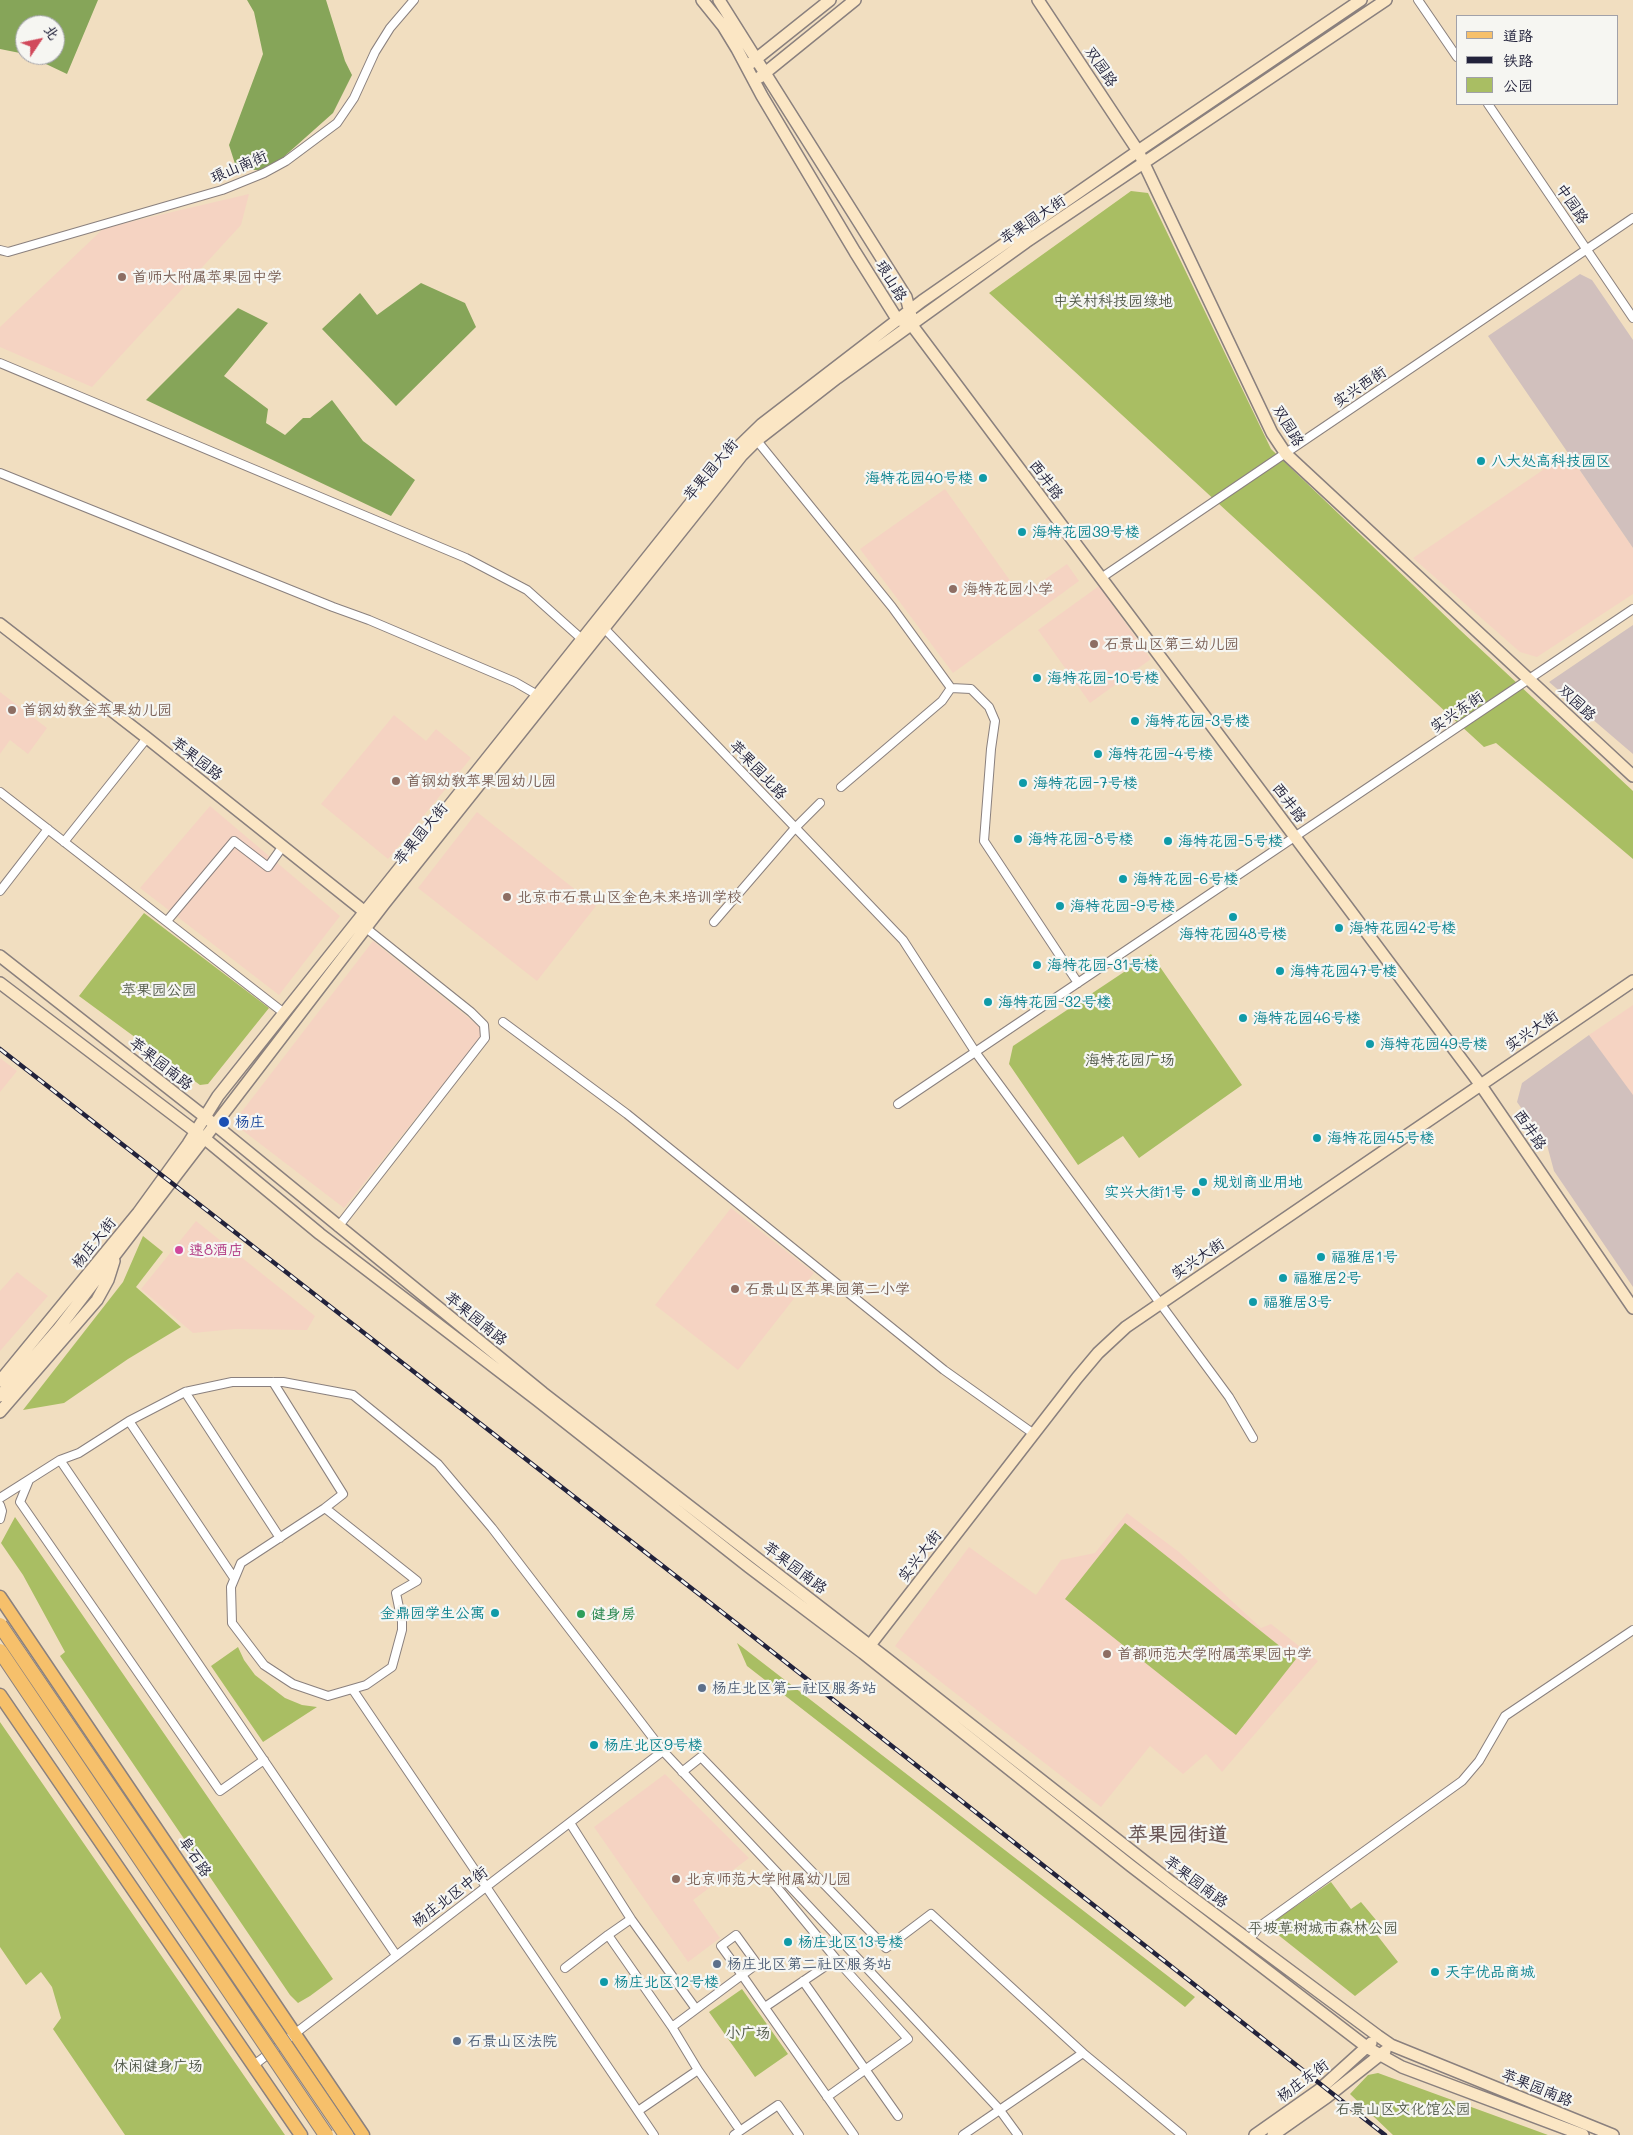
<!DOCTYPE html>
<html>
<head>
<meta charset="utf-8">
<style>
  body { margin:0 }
  #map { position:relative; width:1633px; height:2135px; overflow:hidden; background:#f1dec0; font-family:Mali,"LXGW WenKai TC",sans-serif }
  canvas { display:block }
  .legend { position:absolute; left:1456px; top:15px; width:162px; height:90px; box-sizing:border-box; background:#f6f6f2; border:1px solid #a1a1a9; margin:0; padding:6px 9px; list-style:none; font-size:15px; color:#22223b }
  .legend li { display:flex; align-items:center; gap:10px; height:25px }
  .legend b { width:25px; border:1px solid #a1a1a9 }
  .north { position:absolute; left:15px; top:15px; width:50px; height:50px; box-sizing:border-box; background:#f6f6f2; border:1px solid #a1a1a9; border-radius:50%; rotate:56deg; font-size:14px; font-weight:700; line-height:20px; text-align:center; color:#22223b }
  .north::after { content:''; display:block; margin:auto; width:18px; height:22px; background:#d1495b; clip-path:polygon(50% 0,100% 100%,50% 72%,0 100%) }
</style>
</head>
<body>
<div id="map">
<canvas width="1633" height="2135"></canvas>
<ul class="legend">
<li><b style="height:6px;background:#f6c06b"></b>道路</li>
<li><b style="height:6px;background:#22223b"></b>铁路</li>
<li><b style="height:14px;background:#a9be63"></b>公园</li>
</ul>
<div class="north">北</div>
</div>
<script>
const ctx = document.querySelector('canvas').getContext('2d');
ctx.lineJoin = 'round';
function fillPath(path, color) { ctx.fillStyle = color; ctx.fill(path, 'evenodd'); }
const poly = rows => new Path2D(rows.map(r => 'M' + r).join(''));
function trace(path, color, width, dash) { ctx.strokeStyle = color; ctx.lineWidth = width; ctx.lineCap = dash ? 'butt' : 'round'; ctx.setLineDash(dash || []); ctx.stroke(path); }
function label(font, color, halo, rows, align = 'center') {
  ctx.font = font + ' Mali,"LXGW WenKai TC",sans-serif'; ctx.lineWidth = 4.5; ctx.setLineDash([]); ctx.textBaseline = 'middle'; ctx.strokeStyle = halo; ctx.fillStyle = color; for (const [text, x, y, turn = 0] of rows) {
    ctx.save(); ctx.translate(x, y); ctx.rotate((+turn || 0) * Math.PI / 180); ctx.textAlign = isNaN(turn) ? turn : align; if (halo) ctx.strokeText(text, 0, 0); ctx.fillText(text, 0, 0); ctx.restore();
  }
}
fillPath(poly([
  [249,194,241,225,92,387,0,347,0,327,104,228],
  [1568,453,1633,548,1633,594,1537,657,1520,652,1413,558],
  [945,489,1021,596,1067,564,1079,581,953,673,860,549],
  [1099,586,1151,659,1090,703,1038,630],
  [0,692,47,728,28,754,10,740,0,754],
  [394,715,426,741,436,729,471,758,388,859,321,804],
  [210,806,340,916,279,995,140,888],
  [477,812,596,906,537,981,418,888],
  [373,941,480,1027,482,1035,344,1208,233,1123],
  [1633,1005,1633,1097,1589,1035],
  [0,1058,17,1071,0,1092],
  [731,1208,814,1273,738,1370,655,1305],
  [196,1221,315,1316,307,1330,235,1329,193,1333,141,1289],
  [17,1272,48,1296,0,1351,0,1291],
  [1127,1513,1179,1552,1261,1628,1271,1624,1318,1661,1222,1772,1206,1754,1183,1774,1150,1746,1101,1807,895,1646,969,1547,1036,1595,1061,1560,1095,1553],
  [665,1774,749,1858,693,1900,720,1938,688,1962,594,1827]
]), '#f5d3c2');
fillPath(poly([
  [1580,274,1592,280,1633,340,1633,548,1488,336],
  [1633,625,1633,754,1549,682],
  [1589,1035,1633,1095,1633,1287,1554,1171,1547,1145,1517,1102,1522,1083]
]), '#d1c0bd');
fillPath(poly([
  [1131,191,1148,193,1271,449,1460,630,1633,791,1633,859,1496,743,1484,747,989,293],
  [144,913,269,1008,208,1084,200,1085,79,996],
  [1151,954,1242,1085,1139,1158,1123,1136,1078,1165,1009,1064,1013,1046],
  [143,1236,163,1252,136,1287,181,1327,128,1359,64,1403,23,1410,123,1282],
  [15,1517,333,1979,310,1996,298,2003,290,1995,60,1656,65,1652,23,1575,1,1543],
  [1125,1523,1296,1659,1236,1735,1065,1599],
  [737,1643,1195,1997,1185,2007,747,1666],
  [238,1647,244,1660,255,1675,285,1698,302,1705,317,1707,263,1742,211,1666],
  [0,1722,285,2135,125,2135,53,2029,61,2018,52,1987,41,1972,26,1985,0,1947],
  [1331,1882,1351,1909,1361,1902,1376,1920,1370,1926,1398,1962,1355,1996,1267,1926],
  [742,1989,788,2054,755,2077,709,2012],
  [1378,2073,1548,2135,1393,2135,1350,2094,1368,2075]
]), '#a9be63');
fillPath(poly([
  [0,0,98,0,67,74,27,55,55,55,55,25,25,25,25,54,0,49],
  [247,0,326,0,345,61,352,75,333,113,269,170,237,170,229,145,263,54,254,12],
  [421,283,465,303,476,327,396,406,322,329,360,293,377,315],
  [238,308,268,323,224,376,268,409,266,423,285,435,303,418,310,418,332,400,363,441,415,480,391,516,146,400]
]), '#86a559');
const street = poly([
  [1418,0,1457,57],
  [1488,104,1633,318],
  [0,250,8,252,222,190,264,173,286,161,337,123,354,98,375,52,390,28,414,0],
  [0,363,466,558,527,590,584,641],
  [754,437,892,607,951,688,971,689,989,707,995,721,991,749,984,841,1078,983],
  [0,473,333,607,369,620,515,682,541,697],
  [1101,578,1633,218],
  [604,628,903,940,976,1053,1229,1397,1253,1438],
  [841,787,942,701,951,688],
  [0,792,284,1013],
  [64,842,147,738],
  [0,891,48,829],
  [167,921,234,841,268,867,283,846],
  [714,922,795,828,820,803],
  [503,1022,627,1114,944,1370,1034,1434],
  [898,1104,1633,609],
  [338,1227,485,1038,484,1025,471,1012,366,928],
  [273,1382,343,1494,325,1508],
  [185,1392,280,1538],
  [129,1421,234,1578],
  [60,1460,79,1453,129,1421,185,1392,232,1382,283,1382,353,1395,438,1464,492,1528,663,1751,999,2109,1018,2135],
  [29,1480,20,1502,220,1791,264,1760],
  [0,1498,60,1460,396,1955],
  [0,1505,2,1511,0,1519],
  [325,1508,417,1581,396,1593,402,1622,402,1630,392,1667,366,1685,328,1696,293,1684,264,1665,232,1623,231,1587,241,1563,325,1508],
  [353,1690,654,2135],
  [682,1772,701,1757,886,1948,931,1914,1083,2053],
  [570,1823,631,1919,608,1935],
  [631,1919,696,2009],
  [1248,1941,1260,1926,1462,1781,1479,1761,1505,1716,1633,1630],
  [565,1968,608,1935,672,2027],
  [803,1981,898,2116],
  [765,2007,836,1959,771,1880],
  [254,2065,663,1751],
  [698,2070,737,2126],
  [827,2097,908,2039,836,1959],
  [638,2111,698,2070,672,2027,742,1975,757,1964,736,1935,721,1946,742,1975,854,2135],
  [734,2135,778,2105,799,2135],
  [963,2135,1083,2053,1182,2135]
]);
const secondary = poly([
  [702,0,723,26,737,49,762,96,855,252,897,319,903,321],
  [719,0,906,297,911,316],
  [1038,0,1138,151,1272,433,1286,454,1633,776],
  [751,63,830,0],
  [760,77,855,0],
  [911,324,1480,1084,1633,1308],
  [0,624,147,738,370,916],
  [0,956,214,1124,543,1393,886,1658,1171,1882,1378,2036,1391,2045,1613,2135],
  [0,983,204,1138,320,1234,537,1400,749,1567,863,1653,1131,1866,1368,2048,1402,2067,1583,2135],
  [0,1381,138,1213,188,1144,218,1096,284,1013,725,460,762,424,922,301,1138,151,1361,0],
  [0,1396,59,1328,384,904,742,455,756,441,837,378,1026,242,1386,0],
  [0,1412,97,1300,108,1280,114,1261],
  [867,1649,1077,1378,1098,1353,1126,1327,1633,981],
  [1255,2135,1319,2090,1371,2043],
  [1273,2135,1327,2097,1385,2051]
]);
const primary = poly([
  [0,1597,363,2135],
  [0,1695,301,2135]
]);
trace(street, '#8a807e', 10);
trace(secondary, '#8a807e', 14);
trace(primary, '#8a807e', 15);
trace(street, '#fff', 8);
trace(secondary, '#fbe6c4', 11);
trace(primary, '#f6c06b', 12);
const rail = poly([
  [0,1049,736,1623,1385,2135]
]);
trace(rail, '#22223b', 4.5);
trace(rail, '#f6f6f2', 2.5, [8]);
const highwayBridge = poly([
  [0,1625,346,2135],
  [0,1651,326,2135]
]);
trace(highwayBridge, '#8a807e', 16, []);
trace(highwayBridge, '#f6c06b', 14);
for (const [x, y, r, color] of [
  [122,277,5,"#8d6e63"],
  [1481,461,5,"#0f9aa8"],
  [983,478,5,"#0f9aa8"],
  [1022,532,5,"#0f9aa8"],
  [953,589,5,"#8d6e63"],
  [1094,644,5,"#8d6e63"],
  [1037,678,5,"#0f9aa8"],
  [12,710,5,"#8d6e63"],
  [1135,721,5,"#0f9aa8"],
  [1098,754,5,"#0f9aa8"],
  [396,781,5,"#8d6e63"],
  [1023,783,5,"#0f9aa8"],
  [1018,839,5,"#0f9aa8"],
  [1168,841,5,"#0f9aa8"],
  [1123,879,5,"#0f9aa8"],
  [507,897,5,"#8d6e63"],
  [1060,906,5,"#0f9aa8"],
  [1233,917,5,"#0f9aa8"],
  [1339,928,5,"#0f9aa8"],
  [1037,965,5,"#0f9aa8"],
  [1280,971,5,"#0f9aa8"],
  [988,1002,5,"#0f9aa8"],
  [1243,1018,5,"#0f9aa8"],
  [1370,1044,5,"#0f9aa8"],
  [224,1122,6,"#1a4fb4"],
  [1317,1138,5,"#0f9aa8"],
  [1203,1182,5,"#0f9aa8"],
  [1196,1192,5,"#0f9aa8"],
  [179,1250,5,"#d1479c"],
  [1321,1257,5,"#0f9aa8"],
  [1283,1278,5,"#0f9aa8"],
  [735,1289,5,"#8d6e63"],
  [1253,1302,5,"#0f9aa8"],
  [495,1613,5,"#0f9aa8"],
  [581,1614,5,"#2e9e5b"],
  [1107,1654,5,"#8d6e63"],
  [702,1688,5,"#5c6f8a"],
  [594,1745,5,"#0f9aa8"],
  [676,1879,5,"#8d6e63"],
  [788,1942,5,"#0f9aa8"],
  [717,1964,5,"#5c6f8a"],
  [1435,1972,5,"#0f9aa8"],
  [604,1982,5,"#0f9aa8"],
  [457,2041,5,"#5c6f8a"]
]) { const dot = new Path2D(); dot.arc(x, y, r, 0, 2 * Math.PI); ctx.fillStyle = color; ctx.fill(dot); trace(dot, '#f6f6f2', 2); }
label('15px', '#22223b', '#f6f6f2', [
  ["双园路",1101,67,56],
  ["琅山南街",239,167,-23],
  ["中园路",1572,204,56],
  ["苹果园大街",1033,220,-34],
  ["琅山路",891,281,58],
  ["实兴西街",1360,387,-34],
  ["双园路",1288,426,59],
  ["苹果园大街",711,470,-50],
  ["西井路",1046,480,53],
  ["双园路",1577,703,43],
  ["实兴东街",1457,712,-34],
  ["苹果园路",197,759,38],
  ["苹果园北路",758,770,46],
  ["西井路",1289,803,53],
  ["苹果园大街",421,834,-51],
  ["实兴大街",1532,1031,-34],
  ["苹果园南路",161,1064,38],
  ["西井路",1530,1130,56],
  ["杨庄大街",94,1243,-51],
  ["实兴大街",1198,1259,-34],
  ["苹果园南路",476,1319,39],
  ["实兴大街",920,1556,-52],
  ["苹果园南路",795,1568,37],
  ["阜石路",195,1857,56],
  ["苹果园南路",1196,1882,37],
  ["杨庄北区中街",450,1897,-37],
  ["杨庄东街",1303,2081,-37],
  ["苹果园南路",1537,2088,22]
]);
label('15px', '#785e54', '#f6f6f2', [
  ["首师大附属苹果园中学",132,277],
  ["海特花园小学",963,589],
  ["石景山区第三幼儿园",1104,644],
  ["首钢幼教金苹果幼儿园",22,710],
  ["首钢幼教苹果园幼儿园",406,781],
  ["北京市石景山区金色未来培训学校",517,897],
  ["石景山区苹果园第二小学",745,1289],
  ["首都师范大学附属苹果园中学",1117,1654],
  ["北京师范大学附属幼儿园",686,1879]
], 'left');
label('15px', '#515949', '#f6f6f2', [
  ["中关村科技园绿地",1113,301],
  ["苹果园公园",159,990],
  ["海特花园广场",1130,1060],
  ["平坡草树城市森林公园",1323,1928],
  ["小广场",748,2033],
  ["休闲健身广场",158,2066],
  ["石景山区文化馆公园",1403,2109]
]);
label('15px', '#0d838f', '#f6f6f2', [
  ["八大处高科技园区",1491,461],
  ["海特花园40号楼",973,478,"right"],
  ["海特花园39号楼",1032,532],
  ["海特花园-10号楼",1047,678],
  ["海特花园-3号楼",1145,721],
  ["海特花园-4号楼",1108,754],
  ["海特花园-7号楼",1033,783],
  ["海特花园-8号楼",1028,839],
  ["海特花园-5号楼",1178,841],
  ["海特花园-6号楼",1133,879],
  ["海特花园-9号楼",1070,906],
  ["海特花园42号楼",1349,928],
  ["海特花园48号楼",1233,934,"center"],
  ["海特花园-31号楼",1047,965],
  ["海特花园47号楼",1290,971],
  ["海特花园-32号楼",998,1002],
  ["海特花园46号楼",1253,1018],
  ["海特花园49号楼",1380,1044],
  ["海特花园45号楼",1327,1138],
  ["规划商业用地",1213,1182],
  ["实兴大街1号",1186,1192,"right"],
  ["福雅居1号",1331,1257],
  ["福雅居2号",1293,1278],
  ["福雅居3号",1263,1302],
  ["金鼎园学生公寓",485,1613,"right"],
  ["杨庄北区9号楼",604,1745],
  ["杨庄北区13号楼",798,1942],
  ["天宇优品商城",1445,1972],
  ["杨庄北区12号楼",614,1982]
], 'left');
label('15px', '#164399', '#f6f6f2', [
  ["杨庄",235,1122]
], 'left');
label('15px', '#b23c85', '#f6f6f2', [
  ["速8酒店",189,1250]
], 'left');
label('15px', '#27864d', '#f6f6f2', [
  ["健身房",591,1614]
], 'left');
label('15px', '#4e5e75', '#f6f6f2', [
  ["杨庄北区第一社区服务站",712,1688],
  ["杨庄北区第二社区服务站",727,1964],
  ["石景山区法院",467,2041]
], 'left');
label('bold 20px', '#6a5655', '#f6f6f2', [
  ["苹果园街道",1178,1835]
]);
</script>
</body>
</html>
